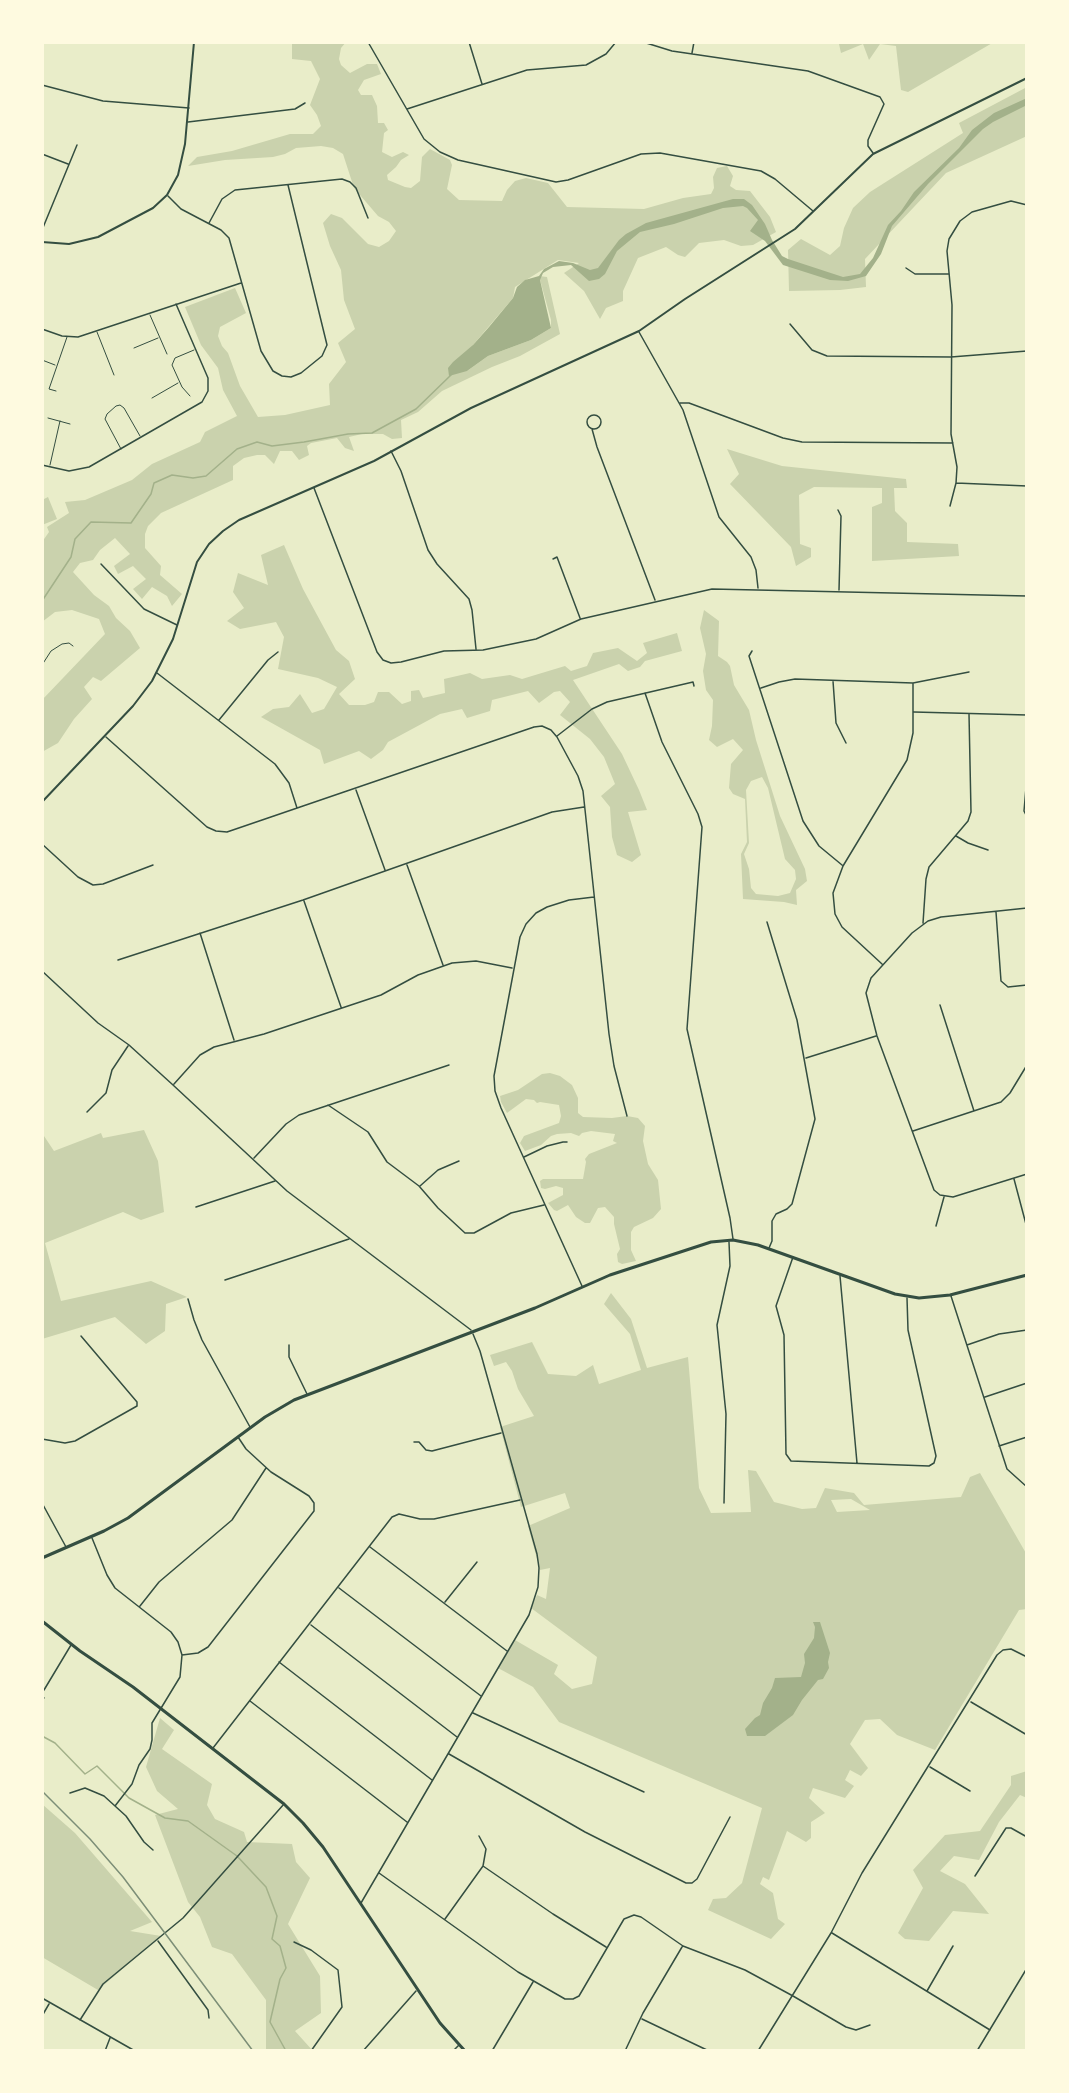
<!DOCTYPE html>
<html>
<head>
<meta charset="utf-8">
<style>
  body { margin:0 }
  #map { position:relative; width:1069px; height:2093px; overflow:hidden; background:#e9edc9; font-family:Manrope,sans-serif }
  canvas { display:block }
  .frame { position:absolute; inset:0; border:44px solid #fefae0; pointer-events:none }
</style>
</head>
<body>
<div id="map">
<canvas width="1069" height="2093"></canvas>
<div class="frame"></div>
</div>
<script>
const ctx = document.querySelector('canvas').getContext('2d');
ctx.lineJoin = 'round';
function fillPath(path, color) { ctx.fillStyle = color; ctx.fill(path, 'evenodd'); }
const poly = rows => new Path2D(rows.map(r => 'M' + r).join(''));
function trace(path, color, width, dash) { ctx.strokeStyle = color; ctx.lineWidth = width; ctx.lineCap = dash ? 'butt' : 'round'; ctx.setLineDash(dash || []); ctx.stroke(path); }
fillPath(poly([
  [292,42,346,42,341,48,339,59,341,65,350,73,367,64,377,64,381,74,364,80,358,90,361,95,372,95,377,106,378,123,384,123,388,130,384,133,382,152,392,157,403,152,409,155,401,160,396,167,387,175,388,180,405,187,411,188,420,181,422,157,430,149,450,160,452,165,447,189,459,200,502,201,507,190,515,181,526,178,548,183,567,207,644,209,683,198,711,194,714,188,713,177,717,168,727,166,733,176,730,186,736,190,750,191,770,217,776,232,753,245,741,246,724,240,699,243,685,257,678,255,666,247,638,258,623,291,623,301,606,308,600,319,584,291,564,273,579,263,558,260,515,287,513,298,473,345,467,371,488,356,531,340,551,328,551,320,539,276,547,277,560,334,520,356,492,367,442,391,418,412,401,420,402,438,392,439,383,434,362,434,349,437,354,451,345,448,337,438,311,443,307,446,309,455,299,460,292,451,280,451,274,464,265,455,257,455,244,458,233,466,233,480,161,513,148,526,145,534,145,548,161,566,160,575,182,594,172,606,167,596,152,587,142,599,133,589,146,579,133,566,118,574,114,566,130,554,115,538,100,550,93,560,80,563,73,572,94,595,109,606,116,618,130,631,140,648,101,681,93,677,84,687,92,699,74,719,58,743,42,752,42,700,105,634,99,619,72,610,55,612,42,622,42,542,49,532,47,527,69,513,65,502,85,500,132,480,152,464,200,442,205,432,237,416,223,390,218,368,201,345,185,307,235,288,246,313,220,327,218,336,222,346,228,353,240,386,258,417,285,415,330,405,329,384,346,362,338,343,355,329,344,300,341,270,330,246,323,223,331,214,342,218,368,244,379,247,389,241,396,231,389,222,378,216,354,188,343,154,333,148,321,146,296,148,285,154,273,157,225,160,188,166,197,157,232,151,290,134,313,134,321,126,317,115,310,105,320,79,311,61,292,59],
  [833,42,994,42,908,92,901,90,896,46,880,44,869,60,863,44,841,53,839,44],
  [1027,87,1027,136,946,173,865,259,866,287,840,290,789,291,788,250,801,239,830,255,840,246,844,228,853,208,870,192,963,133,959,123],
  [727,449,782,466,906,479,907,488,894,488,895,511,907,523,907,542,958,544,959,556,872,561,872,507,882,503,882,488,814,487,799,495,800,544,811,548,811,557,796,566,791,547,730,484,739,474],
  [48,497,57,519,42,525,42,500],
  [284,545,303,589,336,650,349,661,355,679,339,694,349,705,365,705,374,702,378,692,389,692,402,704,411,701,411,691,419,690,423,698,445,693,444,679,470,673,482,679,510,675,522,679,565,666,571,671,587,666,593,653,618,648,637,661,647,653,643,643,677,633,682,651,645,661,640,667,628,671,619,664,573,680,622,754,639,790,647,810,628,812,641,855,632,862,617,855,612,837,610,807,601,796,615,784,604,757,590,739,560,715,570,702,560,691,554,692,539,703,528,691,492,700,490,711,467,718,462,709,440,714,388,742,383,750,371,759,359,751,324,764,320,750,261,717,273,709,289,707,300,694,312,713,324,709,337,687,318,678,278,669,284,637,276,622,240,629,227,621,244,608,233,592,238,573,268,585,261,555],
  [704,610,719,621,718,656,727,662,730,666,734,685,749,710,756,740,780,816,805,869,807,881,796,890,797,905,784,902,743,899,741,854,747,842,745,799,733,794,729,788,731,764,743,750,733,739,717,747,709,740,712,726,713,700,706,690,703,671,706,654,700,628],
  [762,777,768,788,785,859,795,870,796,879,790,893,778,896,756,894,751,888,749,869,744,854,749,843,746,790,751,781],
  [550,1073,560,1076,572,1085,578,1098,578,1113,583,1117,612,1118,627,1116,638,1118,645,1126,643,1141,648,1164,658,1180,661,1209,653,1218,634,1227,631,1232,631,1250,636,1261,622,1264,618,1262,617,1254,620,1249,614,1224,614,1217,605,1207,598,1208,590,1223,585,1223,576,1217,568,1205,557,1211,554,1210,548,1203,563,1195,563,1188,556,1186,545,1189,541,1188,540,1181,543,1179,583,1179,586,1162,585,1159,589,1154,617,1143,613,1141,615,1134,591,1131,582,1133,579,1136,571,1133,557,1134,551,1136,541,1145,525,1151,520,1143,524,1136,559,1123,561,1116,559,1105,540,1102,537,1103,534,1100,526,1099,507,1113,501,1102,500,1096,518,1090,542,1074],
  [144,1130,158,1161,164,1212,141,1220,123,1212,45,1243,61,1301,151,1281,187,1297,166,1304,165,1331,146,1344,115,1317,42,1339,42,1133,54,1151,101,1133,103,1138],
  [611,1293,631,1319,647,1368,688,1357,699,1488,711,1513,751,1512,748,1470,756,1471,774,1502,802,1509,816,1508,825,1488,854,1493,864,1505,961,1497,970,1477,980,1473,1027,1555,1027,1609,1019,1610,935,1750,897,1735,880,1719,865,1720,850,1744,868,1768,861,1776,850,1770,845,1780,854,1786,845,1798,813,1788,809,1798,825,1813,811,1822,811,1838,806,1842,787,1831,769,1880,763,1877,760,1884,773,1893,778,1919,785,1924,771,1939,708,1910,713,1899,726,1898,742,1883,762,1808,559,1722,533,1687,498,1668,515,1640,558,1665,554,1674,572,1689,592,1684,597,1657,531,1608,537,1595,546,1599,550,1568,540,1570,528,1526,570,1508,565,1493,521,1507,500,1427,534,1416,518,1389,512,1371,506,1362,494,1366,490,1355,532,1342,548,1374,576,1376,593,1365,599,1384,641,1370,630,1334,604,1304],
  [851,1499,870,1510,837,1512,831,1500],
  [160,1718,174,1730,162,1749,212,1784,207,1805,215,1819,244,1832,247,1842,292,1844,296,1862,310,1878,288,1924,320,1976,321,2013,295,2031,313,2051,266,2051,266,2000,232,1954,212,1947,200,1917,188,1902,155,1815,178,1809,157,1791,146,1767],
  [1027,1771,1027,1798,1020,1795,999,1822,979,1860,954,1856,940,1871,965,1884,989,1914,953,1911,929,1941,905,1939,898,1933,923,1888,913,1870,945,1835,980,1831,1011,1785,1011,1776],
  [42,1804,75,1833,152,1922,130,1931,161,1936,98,1990,42,1957]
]), '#cad2ad');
fillPath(poly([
  [1027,98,1027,105,993,122,983,129,928,184,892,226,881,254,866,276,848,281,830,280,783,265,765,241,750,231,758,220,747,208,743,206,723,208,674,224,640,232,617,251,605,274,599,279,589,281,571,265,553,267,543,273,540,280,551,328,531,340,488,356,467,371,449,376,448,368,453,362,473,345,489,327,513,298,517,287,525,280,539,276,544,269,559,261,573,263,590,270,598,268,619,240,626,234,646,223,722,202,733,199,744,199,752,205,765,224,772,240,782,256,788,259,843,277,860,274,873,258,888,225,901,211,914,192,959,148,972,130,994,113],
  [813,1622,820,1622,830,1653,828,1662,829,1668,823,1679,818,1680,802,1700,793,1715,765,1736,747,1736,745,1729,755,1718,760,1715,763,1703,772,1688,775,1678,801,1677,805,1663,804,1654,814,1638,815,1627]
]), '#a3b18a');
trace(poly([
  [42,601,71,557,75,539,91,522,131,523,151,494,154,483,172,475,193,478,206,476,237,449,257,442,272,446,304,442,348,434,372,433,416,409,451,375],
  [42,1736,55,1743,85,1774,97,1766,129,1798,165,1818,188,1821,237,1856,266,1887,277,1916,272,1939,280,1946,286,1968,280,1979,270,2022,286,2051]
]), '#a3b18a', 1.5);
trace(poly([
  [150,315,167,354],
  [97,332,114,375],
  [134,348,158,338],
  [42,360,55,365],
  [56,391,49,389,67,337],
  [190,396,182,387,172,365,175,358,194,350],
  [152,398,178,383],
  [48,418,70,424],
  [121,449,105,419,107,414,116,406,120,405,124,408,140,436],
  [50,465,60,421],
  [42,665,51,651,62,644,69,643,73,646]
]), '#344e41', 1);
trace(poly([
  [368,42,424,139,440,152,458,160,556,182,568,180,641,154,660,153,761,171,775,179,813,211],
  [469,42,482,84],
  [643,42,672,51,808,71,880,97,884,104,868,140,868,146,873,153],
  [692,53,694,42],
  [42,85,103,101,189,108],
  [407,109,527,70,586,65,606,54,616,42],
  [188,122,295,109,305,103],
  [42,154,68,164],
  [168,196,181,209,221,230,229,238,261,351,273,371,282,376,291,377,301,373,322,356,327,345,288,185],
  [209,223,222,199,235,190,342,179,350,182,356,188,368,218],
  [42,230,77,145],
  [906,268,915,274,949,274],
  [790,324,812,350,827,356,951,357,1027,351],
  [42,329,62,336,78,337,241,283],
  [639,332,683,410,719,517,751,557,756,570,758,588],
  [680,403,689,403,783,438,802,442,953,443],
  '587 422a7 7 0 1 1 14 0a7 7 0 1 1-14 0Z',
  [592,429,597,447,655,600],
  [391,451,401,471,428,550,437,564,469,599,472,610,476,649],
  [42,465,69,471,89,467,202,402,208,391,208,378,176,304],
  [956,483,1027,486],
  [314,488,377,652,383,660,391,663,401,662,444,651,483,650,536,639,581,619,712,589,1027,596],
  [950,506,956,483,957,467,951,434,952,305,947,251,949,239,960,221,972,212,1011,201,1027,205],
  [838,510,841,516,839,590],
  [553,559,557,557,580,618],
  [101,564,144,609,177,625],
  [752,651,749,656,803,821,819,846,842,865],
  [157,673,275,764,289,783,297,808],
  [833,681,836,723,846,743],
  [761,688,779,682,795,679,913,683,969,672],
  [645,693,662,742,698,814,702,827,687,1029,730,1218,733,1239],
  [914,712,1027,715],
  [219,720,268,660,278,652],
  [557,736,592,709,607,702,693,682,694,686],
  [106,737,207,827,216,831,227,832,534,727,542,726,551,730,557,737,578,776,583,791,609,1034,614,1066,627,1116],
  [1027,776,1024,811,1027,817],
  [356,790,385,870],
  [956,836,968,843,988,850],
  [42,844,78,877,93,885,103,884,153,865],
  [407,865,443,965],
  [304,901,341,1007],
  [1027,908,941,917,928,921,912,933,871,978,866,993,877,1036,934,1190,940,1195,953,1197,1027,1174],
  [996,912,1001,981,1008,987,1027,985],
  [767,922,797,1020,815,1119,792,1204,787,1209,776,1214,772,1221,772,1241,769,1248],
  [923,923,926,879,929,867,968,821,971,812,969,714],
  [200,933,234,1040],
  [118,960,303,900,552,812,584,807],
  [882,964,842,927,835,914,833,893,843,866,907,760,913,733,913,683],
  [42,971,98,1023,129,1045,173,1085,287,1191,471,1330],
  [940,1005,974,1111],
  [806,1058,876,1036],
  [174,1084,200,1055,214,1047,264,1034,381,995,418,975,452,963,476,961,512,968],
  [328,1105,368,1132,387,1162,419,1186,438,1208,465,1233,474,1233,511,1213,544,1205],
  [87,1112,106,1093,112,1070,128,1046],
  [913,1131,1001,1102,1010,1093,1027,1065],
  [524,1157,547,1146,563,1142,567,1142],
  [254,1158,286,1124,299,1115,449,1065],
  [1014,1179,1027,1228],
  [420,1186,438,1170,459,1161],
  [196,1207,275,1181],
  [936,1226,944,1197],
  [793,1257,776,1306,784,1335,786,1454,791,1461,929,1466,934,1463,936,1456,908,1330,907,1298],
  [840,1276,857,1463],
  [225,1280,349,1239],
  [582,1286,501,1108,495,1091,494,1076,520,937,526,924,536,913,547,907,569,900,594,897],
  [951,1296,1007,1469,1027,1487],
  [188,1299,194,1320,202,1340,250,1427],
  [289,1345,289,1357,307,1394],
  [967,1345,999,1334,1027,1330],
  [985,1397,1027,1383],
  [42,1439,65,1443,75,1441,137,1406,137,1402,81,1336],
  [414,1442,419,1442,426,1450,432,1451,501,1433],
  [999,1446,1027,1437],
  [42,1503,66,1547],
  [724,1503,726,1414,717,1325,730,1266,729,1242],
  [92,1538,107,1575,115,1588,171,1632,178,1642,182,1655,180,1677,152,1723,152,1740,150,1749,139,1765,132,1784,115,1806],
  [370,1547,507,1651],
  [339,1588,481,1696],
  [445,1602,477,1562],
  [140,1606,159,1582,232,1520,266,1468],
  [311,1625,457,1737],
  [182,1655,198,1653,208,1647,314,1511,314,1503,309,1496,271,1472,246,1449,238,1437],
  [279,1662,432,1780],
  [44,1690,71,1645],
  [42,1697,44,1698],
  [250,1701,407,1822],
  [971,1702,1027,1735],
  [473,1713,644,1792],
  [213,1748,392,1517,399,1514,420,1519,434,1519,520,1500],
  [449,1754,585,1832,686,1883,692,1883,697,1879,730,1817],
  [930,1767,970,1791],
  [70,1793,85,1788,104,1796,126,1816,144,1842,153,1850],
  [483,1866,553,1914,606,1947],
  [379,1873,518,1972,565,1999,573,1999,579,1996,624,1919,634,1915,641,1917,683,1946,745,1970,793,1996,846,2027,856,2030,870,2025],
  [975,1876,1006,1828,1011,1828,1027,1837],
  [361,1903,529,1615,538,1587,539,1568,537,1554,480,1351,473,1334],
  [445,1919,483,1866,486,1849,479,1836],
  [832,1933,990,2030],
  [158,1941,208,2010,209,2018],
  [294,1942,311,1950,338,1970,342,2007,311,2051],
  [927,1991,953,1946],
  [42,1998,135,2051],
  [42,2016,49,2004],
  [642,2019,709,2051],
  [80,2020,103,1984,183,1918,284,1804],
  [105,2051,110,2038],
  [363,2051,416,1991],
  [453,2051,459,2045],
  [492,2051,533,1982],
  [625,2051,643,2013,682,1947],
  [758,2051,831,1933,862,1873,997,1655,1003,1650,1011,1649,1027,1657],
  [977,2051,1027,1968]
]), '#344e41', 1.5);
trace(poly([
  [42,802,133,706,152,681,173,639,197,562,209,544,223,531,239,520,374,461,471,408,639,331,685,299,795,229,873,154,1027,78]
]), '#344e41', 2);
trace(poly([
  [42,242,69,244,98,237,153,208,167,195,178,175,185,144,194,42]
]), '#344e41', 2);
trace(poly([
  [42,1558,104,1531,128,1518,265,1417,294,1400,535,1308,610,1275,711,1242,733,1240,758,1245,895,1294,919,1298,950,1295,1027,1275],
  [42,1621,80,1651,133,1687,284,1804,303,1823,323,1847,440,2023,465,2051]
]), '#344e41', 3);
trace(poly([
  [42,1791,90,1839,123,1877,253,2051]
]), '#7c8e77', 1.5);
</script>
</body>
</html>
